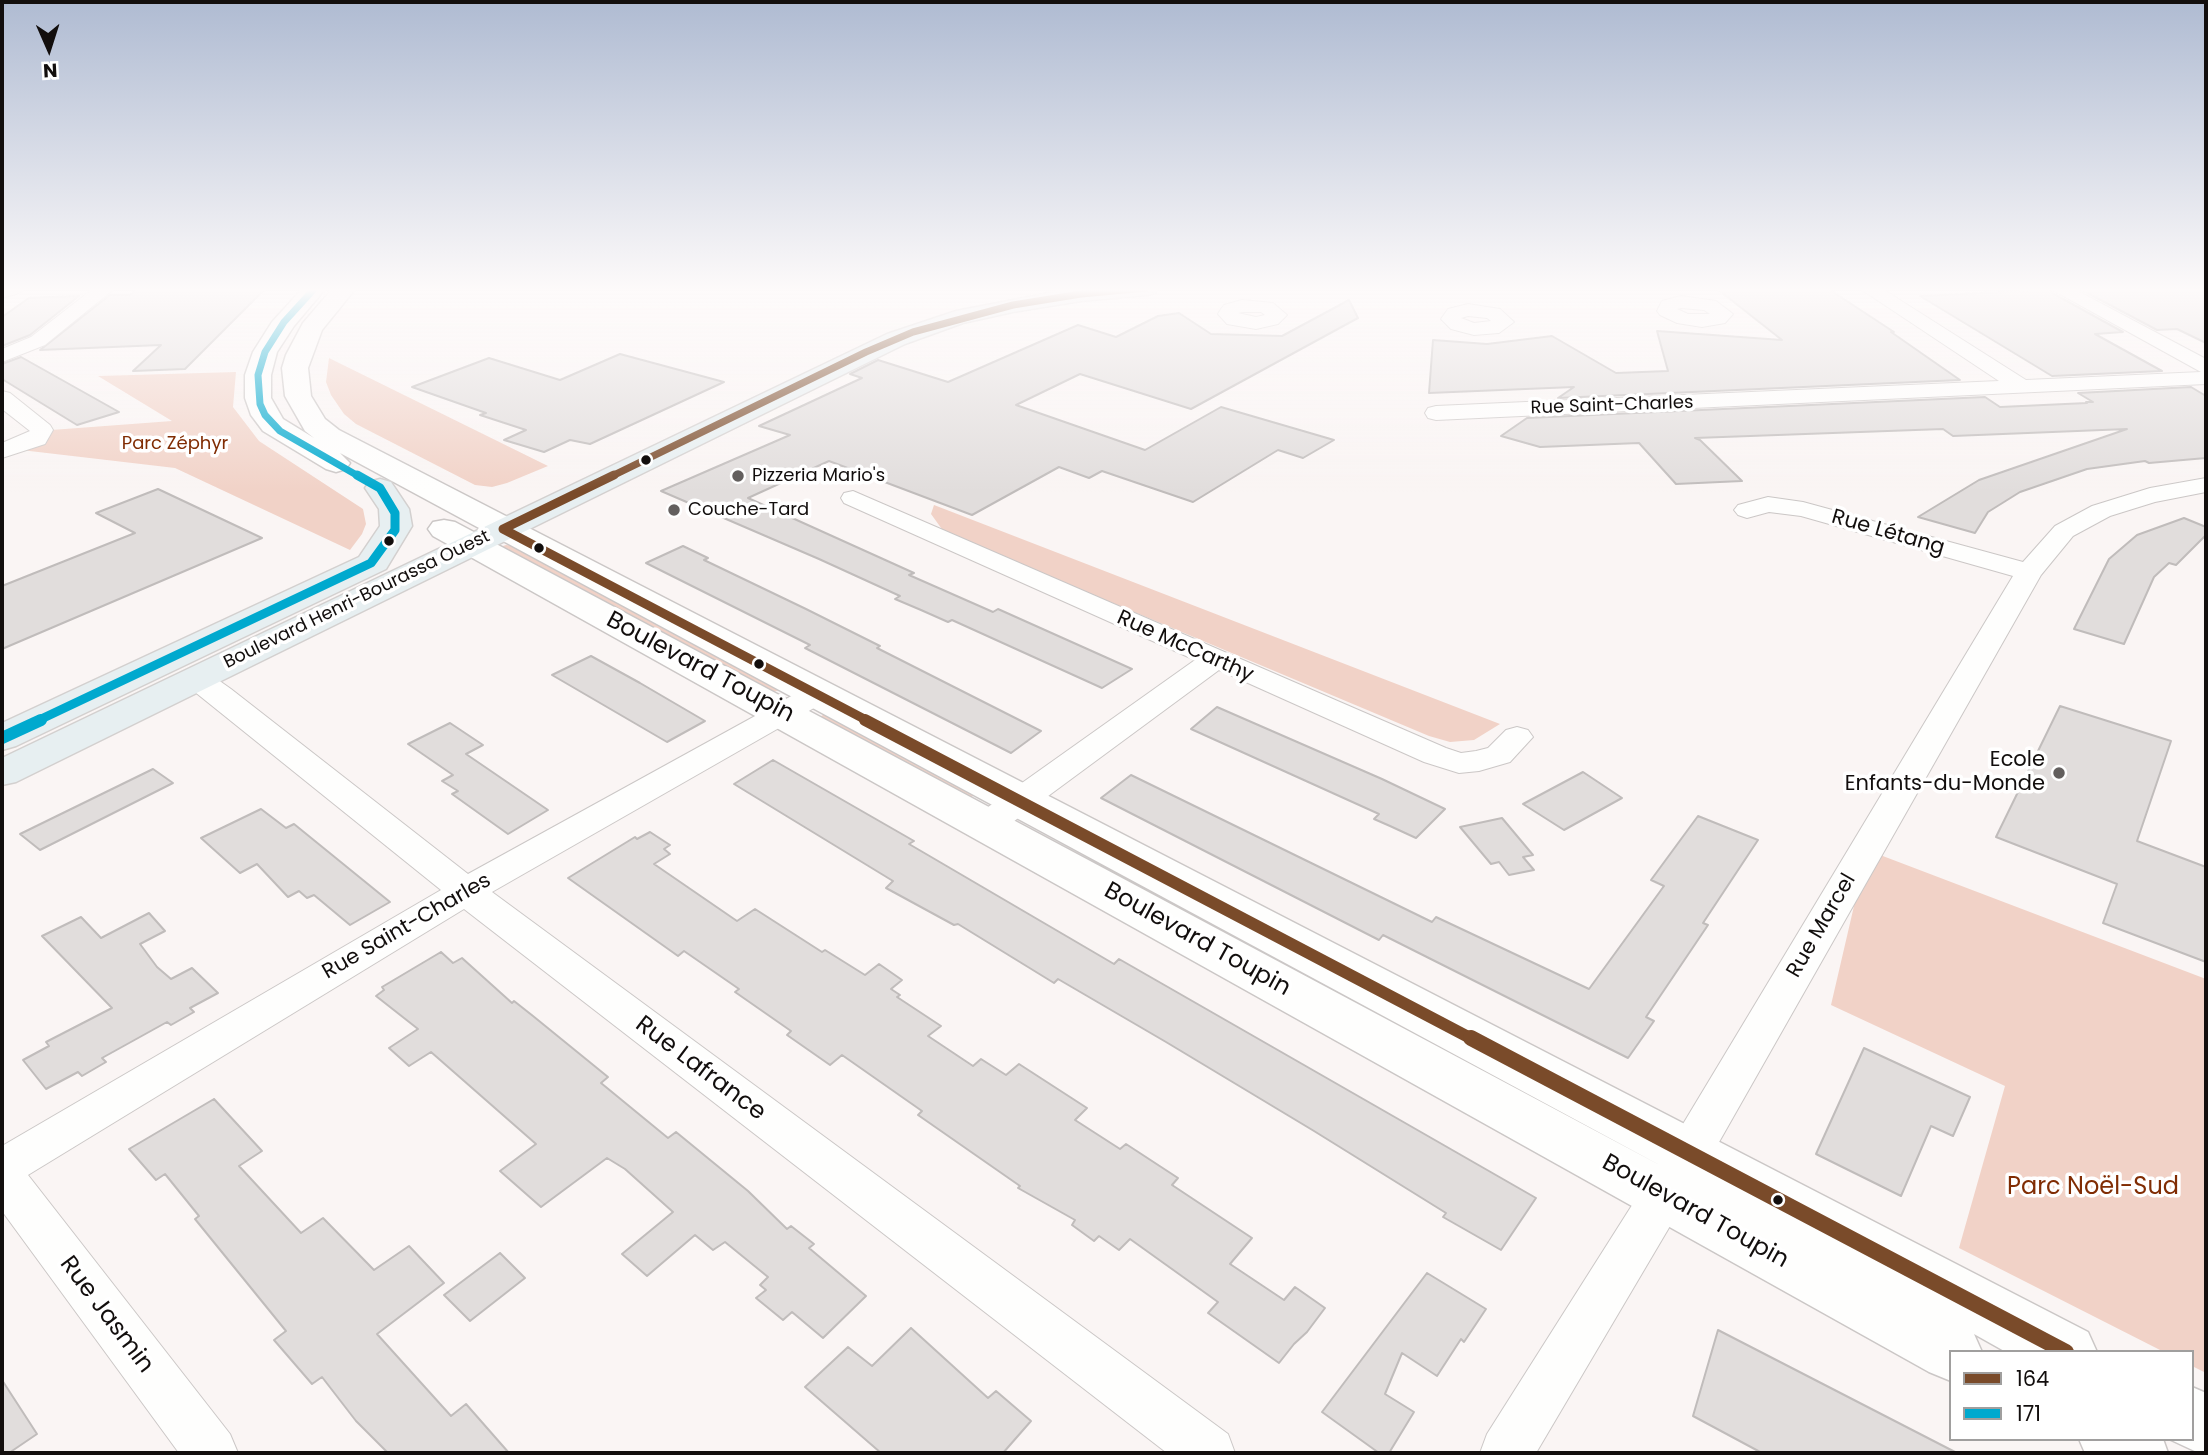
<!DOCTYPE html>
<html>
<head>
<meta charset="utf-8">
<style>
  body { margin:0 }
  #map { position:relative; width:2208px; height:1455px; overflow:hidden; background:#faf5f4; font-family:Poppins,sans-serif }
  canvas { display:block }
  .frame { position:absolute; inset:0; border:4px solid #120e0d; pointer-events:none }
  .legend { position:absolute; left:1949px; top:1350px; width:245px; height:91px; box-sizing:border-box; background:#fff; border:2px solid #a09f9e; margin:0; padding:9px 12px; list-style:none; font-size:21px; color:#120e0d }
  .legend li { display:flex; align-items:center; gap:14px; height:35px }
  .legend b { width:35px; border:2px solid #a09f9e }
  .north { position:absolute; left:14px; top:14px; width:70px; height:70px; -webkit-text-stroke:5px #fff; paint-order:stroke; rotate:177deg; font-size:19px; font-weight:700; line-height:28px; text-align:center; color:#120e0d }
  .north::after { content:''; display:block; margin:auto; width:24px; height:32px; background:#120e0d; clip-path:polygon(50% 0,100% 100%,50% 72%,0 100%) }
</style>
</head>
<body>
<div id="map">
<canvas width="2208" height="1455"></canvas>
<div class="frame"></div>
<ul class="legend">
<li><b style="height:9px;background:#7a4b2a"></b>164</li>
<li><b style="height:9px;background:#00a9ce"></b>171</li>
</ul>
<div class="north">N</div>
</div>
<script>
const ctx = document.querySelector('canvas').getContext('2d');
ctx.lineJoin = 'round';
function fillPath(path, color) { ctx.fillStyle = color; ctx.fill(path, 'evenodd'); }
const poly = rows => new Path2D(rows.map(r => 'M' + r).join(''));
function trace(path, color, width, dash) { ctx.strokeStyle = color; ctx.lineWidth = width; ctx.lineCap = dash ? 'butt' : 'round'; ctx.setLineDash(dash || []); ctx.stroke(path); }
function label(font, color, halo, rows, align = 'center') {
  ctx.font = font + ' Poppins,sans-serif'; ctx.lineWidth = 7; ctx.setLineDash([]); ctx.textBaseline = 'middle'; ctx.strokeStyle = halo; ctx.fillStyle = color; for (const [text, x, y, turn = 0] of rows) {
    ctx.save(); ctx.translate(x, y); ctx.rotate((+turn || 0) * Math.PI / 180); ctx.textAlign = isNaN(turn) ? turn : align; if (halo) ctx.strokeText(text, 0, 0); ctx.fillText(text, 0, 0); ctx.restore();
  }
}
fillPath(poly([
  [329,358,548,466,507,483,492,487,475,485,356,424,344,414,331,395,326,382],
  [236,372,233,407,259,441,363,509,366,524,362,534,350,550,175,468,21,450,51,430,172,421,98,376],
  [934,505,1500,724,1474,740,1450,742,1429,736,944,532,931,514],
  [506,545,515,546,578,575,775,680,780,684,780,690,766,694,747,687,541,574,504,550,503,546],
  [828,712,976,794,967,800,818,718],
  [1867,850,2206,979,2206,1373,2192,1366,2192,1352,2164,1352,1959,1248,2005,1086,1831,1005]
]), '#f1d2c7');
const building = poly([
  [139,288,266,288,185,369,133,371,161,345,40,350,110,295,130,295,139,288],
  [1716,288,1827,288,1894,332,1891,332,1960,380,1558,398,1574,387,1429,393,1433,340,1487,344,1552,336,1616,373,1668,371,1657,331,1782,340,1716,288],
  [2078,288,2206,288,2206,343,2177,329,2157,330,2078,288],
  [2047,290,2123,332,2095,334,2162,371,2052,376,1920,296,2047,290],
  [79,296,30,335,2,346,2,317,29,298,79,296],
  [1349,300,1358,318,1191,409,1080,374,1016,405,1145,450,1221,407,1334,440,1303,458,1278,450,1193,502,1102,471,1089,478,1059,467,972,515,829,461,748,498,914,573,909,575,993,612,998,609,1132,669,1102,688,952,620,948,622,921,610,895,599,900,596,819,559,661,491,790,435,759,426,862,378,850,374,878,360,948,382,1078,325,1116,337,1158,316,1179,313,1211,334,1282,336,1349,300],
  [620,354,724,382,590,444,570,440,544,452,504,440,526,430,480,415,486,413,412,387,489,358,560,380,620,354],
  [21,357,119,412,77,425,2,379,2,364,21,357],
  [2191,387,2206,396,2206,458,2149,463,2145,461,2087,469,2020,492,1988,512,1975,533,1918,517,1979,480,2127,429,1953,436,1943,429,1695,438,1700,440,1742,481,1676,484,1639,443,1540,447,1501,436,1527,418,1985,397,2000,407,2087,403,2086,402,2093,402,2078,393,2191,387],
  [158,489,262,538,2,649,2,586,135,533,96,513,158,489],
  [2184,518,2206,527,2206,535,2176,565,2169,563,2154,577,2124,644,2074,629,2109,559,2137,535,2184,518],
  [683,546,708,558,704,560,806,609,880,646,877,648,1041,731,1011,753,805,648,810,645,646,563,683,546],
  [591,656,640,683,705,721,667,742,552,675,591,656],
  [2060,706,2171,741,2137,841,2206,867,2206,962,2103,923,2117,884,1996,837,2060,706],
  [1217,707,1382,779,1445,809,1416,838,1390,826,1374,819,1379,814,1191,729,1217,707],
  [450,723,483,745,466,754,548,810,508,834,452,794,458,791,442,781,453,775,408,744,450,723],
  [773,760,914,841,909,844,1114,964,1119,959,1536,1198,1501,1250,1443,1217,1446,1213,1314,1131,1166,1042,1058,979,1054,983,958,924,954,925,886,888,893,881,734,784,773,760],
  [153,769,173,783,40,850,20,834,153,769],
  [1583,772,1622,798,1564,830,1523,804,1583,772],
  [1131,775,1432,922,1436,917,1589,989,1664,886,1651,880,1698,816,1758,840,1703,923,1708,925,1646,1017,1654,1021,1628,1058,1383,935,1379,940,1101,798,1131,775],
  [261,809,286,828,294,824,390,902,350,925,314,895,307,898,299,891,288,897,257,864,240,873,201,838,261,809],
  [1502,818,1533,855,1523,857,1534,870,1509,875,1499,862,1491,864,1460,827,1502,818],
  [650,832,670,845,664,849,670,854,654,864,737,921,755,909,822,952,825,950,865,975,879,964,902,980,891,989,900,995,897,997,941,1026,928,1036,973,1066,981,1059,1006,1075,1019,1064,1087,1108,1075,1120,1120,1149,1126,1144,1178,1178,1172,1185,1252,1238,1230,1264,1284,1300,1295,1287,1325,1308,1307,1332,1294,1344,1279,1363,1208,1313,1218,1302,1130,1239,1119,1250,1099,1236,1094,1241,1072,1225,1075,1220,1018,1188,1020,1186,918,1115,922,1111,842,1055,830,1065,787,1035,791,1031,735,992,739,989,684,951,678,956,568,878,635,837,637,839,650,832],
  [149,913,165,931,140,944,157,967,171,979,192,968,218,993,190,1008,194,1012,171,1025,167,1022,102,1058,106,1062,82,1076,78,1072,46,1089,23,1060,49,1046,46,1042,112,1008,42,936,81,917,101,938,149,913],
  [441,952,453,963,462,958,512,1003,514,1001,533,1016,608,1077,601,1083,668,1138,676,1132,748,1191,787,1229,791,1226,814,1244,809,1248,866,1296,823,1338,792,1312,783,1320,756,1298,766,1290,760,1285,768,1277,725,1242,713,1250,695,1235,647,1276,622,1254,673,1212,625,1169,607,1158,541,1207,500,1171,536,1144,431,1052,409,1066,389,1048,418,1029,376,996,384,990,382,987,441,952],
  [1864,1048,1970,1097,1953,1136,1931,1126,1901,1196,1816,1154,1864,1048],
  [214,1099,262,1151,239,1166,301,1233,323,1218,374,1270,409,1246,444,1283,377,1334,451,1416,466,1404,509,1453,388,1453,356,1421,322,1377,312,1384,274,1340,286,1331,195,1219,199,1216,165,1174,156,1180,129,1149,214,1099],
  [500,1253,525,1278,470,1321,444,1295,500,1253],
  [1427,1273,1486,1309,1464,1342,1461,1339,1437,1376,1402,1353,1385,1394,1414,1412,1389,1453,1379,1453,1322,1412,1427,1273],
  [911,1328,988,1398,996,1391,1031,1421,1003,1453,881,1453,805,1387,848,1347,872,1366,911,1328],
  [1718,1330,1957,1453,1762,1453,1693,1416,1718,1330],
  [2,1380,37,1434,9,1453,2,1453,2,1380]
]);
fillPath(building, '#e1dddc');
trace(building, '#c0bcbb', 2);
const street = poly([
  [2,288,24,288,22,292,2,298,2,288],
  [94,288,115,288,45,345,2,362,2,349,31,337,94,288],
  [1859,288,1881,288,2026,380,2201,372,2049,288,2072,288,2206,359,2206,384,1436,420,1428,418,1425,413,1428,408,1436,406,1999,381,1859,288],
  [1681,296,1716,301,1733,314,1725,323,1702,327,1677,323,1660,315,1657,311,1662,301,1681,296],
  [1681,308,1704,310,1710,314,1688,314,1677,309,1681,308],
  [1242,300,1273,303,1287,315,1278,324,1256,329,1227,324,1218,314,1221,309,1224,305,1242,300],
  [1243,312,1261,312,1265,315,1256,317,1238,313,1243,312],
  [1468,304,1500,309,1514,322,1499,333,1474,335,1451,329,1441,319,1448,309,1468,304],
  [1468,316,1487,318,1491,321,1474,323,1461,318,1468,316],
  [2,391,10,393,50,425,53,430,45,444,2,458,2,443,30,431,2,409,2,391],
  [2206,478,2206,492,2155,502,2110,516,2073,536,2041,575,1706,1165,1536,1453,1480,1453,1487,1434,1674,1139,2013,576,1801,516,1769,512,1747,518,1738,515,1734,510,1738,505,1768,497,1803,502,2023,562,2055,526,2092,506,2150,488,2206,478],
  [853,491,1446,748,1461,753,1476,751,1488,748,1506,730,1517,727,1528,730,1533,737,1510,762,1479,771,1459,773,1424,762,1219,670,998,833,986,836,974,833,969,825,974,817,1195,660,844,503,841,498,844,493,853,491],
  [196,669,207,672,231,689,468,874,806,688,817,685,828,688,832,694,828,700,492,892,1228,1434,1235,1453,1167,1453,464,909,28,1175,230,1434,238,1453,179,1453,2,1211,2,1146,441,890,185,684,181,678,185,672,196,669]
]);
const secondary = poly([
  [303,288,326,288,294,326,277,352,271,375,271,398,283,419,314,438,305,431,285,396,282,368,286,355,303,323,333,288,356,288,322,330,308,368,311,396,325,419,339,430,2088,1332,2097,1352,2006,1352,1974,1334,1982,1352,1951,1352,1951,1381,1929,1372,433,536,428,529,433,522,444,520,455,522,1667,1169,340,453,350,463,346,469,336,472,326,469,263,431,251,415,245,398,245,375,253,352,272,322,303,288],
  [2192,1387,2206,1393,2206,1453,2199,1453,2169,1439,2192,1439,2192,1387],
  [2079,1439,2163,1439,2168,1453,2085,1453,2079,1439]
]);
const primary = poly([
  [1075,288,1158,288,1155,293,1147,295,1081,301,1013,312,963,323,905,344,16,782,2,785,2,758,887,334,956,311,1075,288],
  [380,479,391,482,409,509,412,526,386,569,16,746,2,750,2,723,359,557,380,526,379,509,365,488,369,482,380,479]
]);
trace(street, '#cbc7c6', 2);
trace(secondary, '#cbc7c6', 3);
trace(primary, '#d3d0cf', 3);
fillPath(street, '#fefefd');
fillPath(secondary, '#fefefd');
fillPath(primary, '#e7eff1');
trace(poly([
  [610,477,866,352,913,332,1013,305,1081,294,1146,288]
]), '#7a4b2a', 7);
trace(poly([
  [503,529,868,721],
  [503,529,614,475]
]), '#7a4b2a', 9);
trace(poly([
  [865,720,1474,1040]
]), '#7a4b2a', 12);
trace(poly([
  [1471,1038,2066,1352]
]), '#7a4b2a', 16);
trace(poly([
  [315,288,284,322,265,352,258,375,260,404,265,415,280,431,360,477]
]), '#00a9ce', 7);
trace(poly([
  [37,721,371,563,395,530,395,513,380,488,357,475]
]), '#00a9ce', 9);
trace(poly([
  [2,738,41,720]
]), '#00a9ce', 12);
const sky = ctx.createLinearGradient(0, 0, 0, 492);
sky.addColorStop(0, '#afbbd2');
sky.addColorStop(0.59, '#fdfafa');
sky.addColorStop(1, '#fdfafa00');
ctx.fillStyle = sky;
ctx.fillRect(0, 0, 2208, 492);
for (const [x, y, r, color] of [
  [646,460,6,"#120e0d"],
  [738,476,7,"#635f5e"],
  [674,510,7,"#635f5e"],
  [389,541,6,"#120e0d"],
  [539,548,6,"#120e0d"],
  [759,664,6,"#120e0d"],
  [2059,773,7,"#635f5e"],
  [1778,1200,6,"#120e0d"]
]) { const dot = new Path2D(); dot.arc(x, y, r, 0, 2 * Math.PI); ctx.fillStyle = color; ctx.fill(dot); trace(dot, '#fff', 2.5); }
label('18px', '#120e0d', '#fff', [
  ["Rue Saint-Charles",1612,406,-2],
  ["Boulevard Henri-Bourassa Ouest",357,600,-26]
]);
label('18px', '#802c03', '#fff', [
  ["Parc Zéphyr",175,444]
]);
label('18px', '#120e0d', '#fff', [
  ["Pizzeria Mario's",752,476],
  ["Couche-Tard",688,510]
], 'left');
label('21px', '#120e0d', '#fff', [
  ["Rue Létang",1888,533,16],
  ["Rue McCarthy",1185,647,24],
  ["Rue Marcel",1822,926,-60],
  ["Rue Saint-Charles",407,927,-30]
]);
label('21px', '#120e0d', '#fff', [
  ["Ecole",2045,761],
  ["Enfants-du-Monde",2045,785]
], 'right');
label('24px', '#120e0d', '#fff', [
  ["Boulevard Toupin",700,668,28],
  ["Boulevard Toupin",1197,940,29],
  ["Rue Lafrance",700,1069,37],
  ["Boulevard Toupin",1695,1212,29],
  ["Rue Jasmin",106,1315,53]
]);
label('24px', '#802c03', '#fff', [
  ["Parc Noël-Sud",2093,1188]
]);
</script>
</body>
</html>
